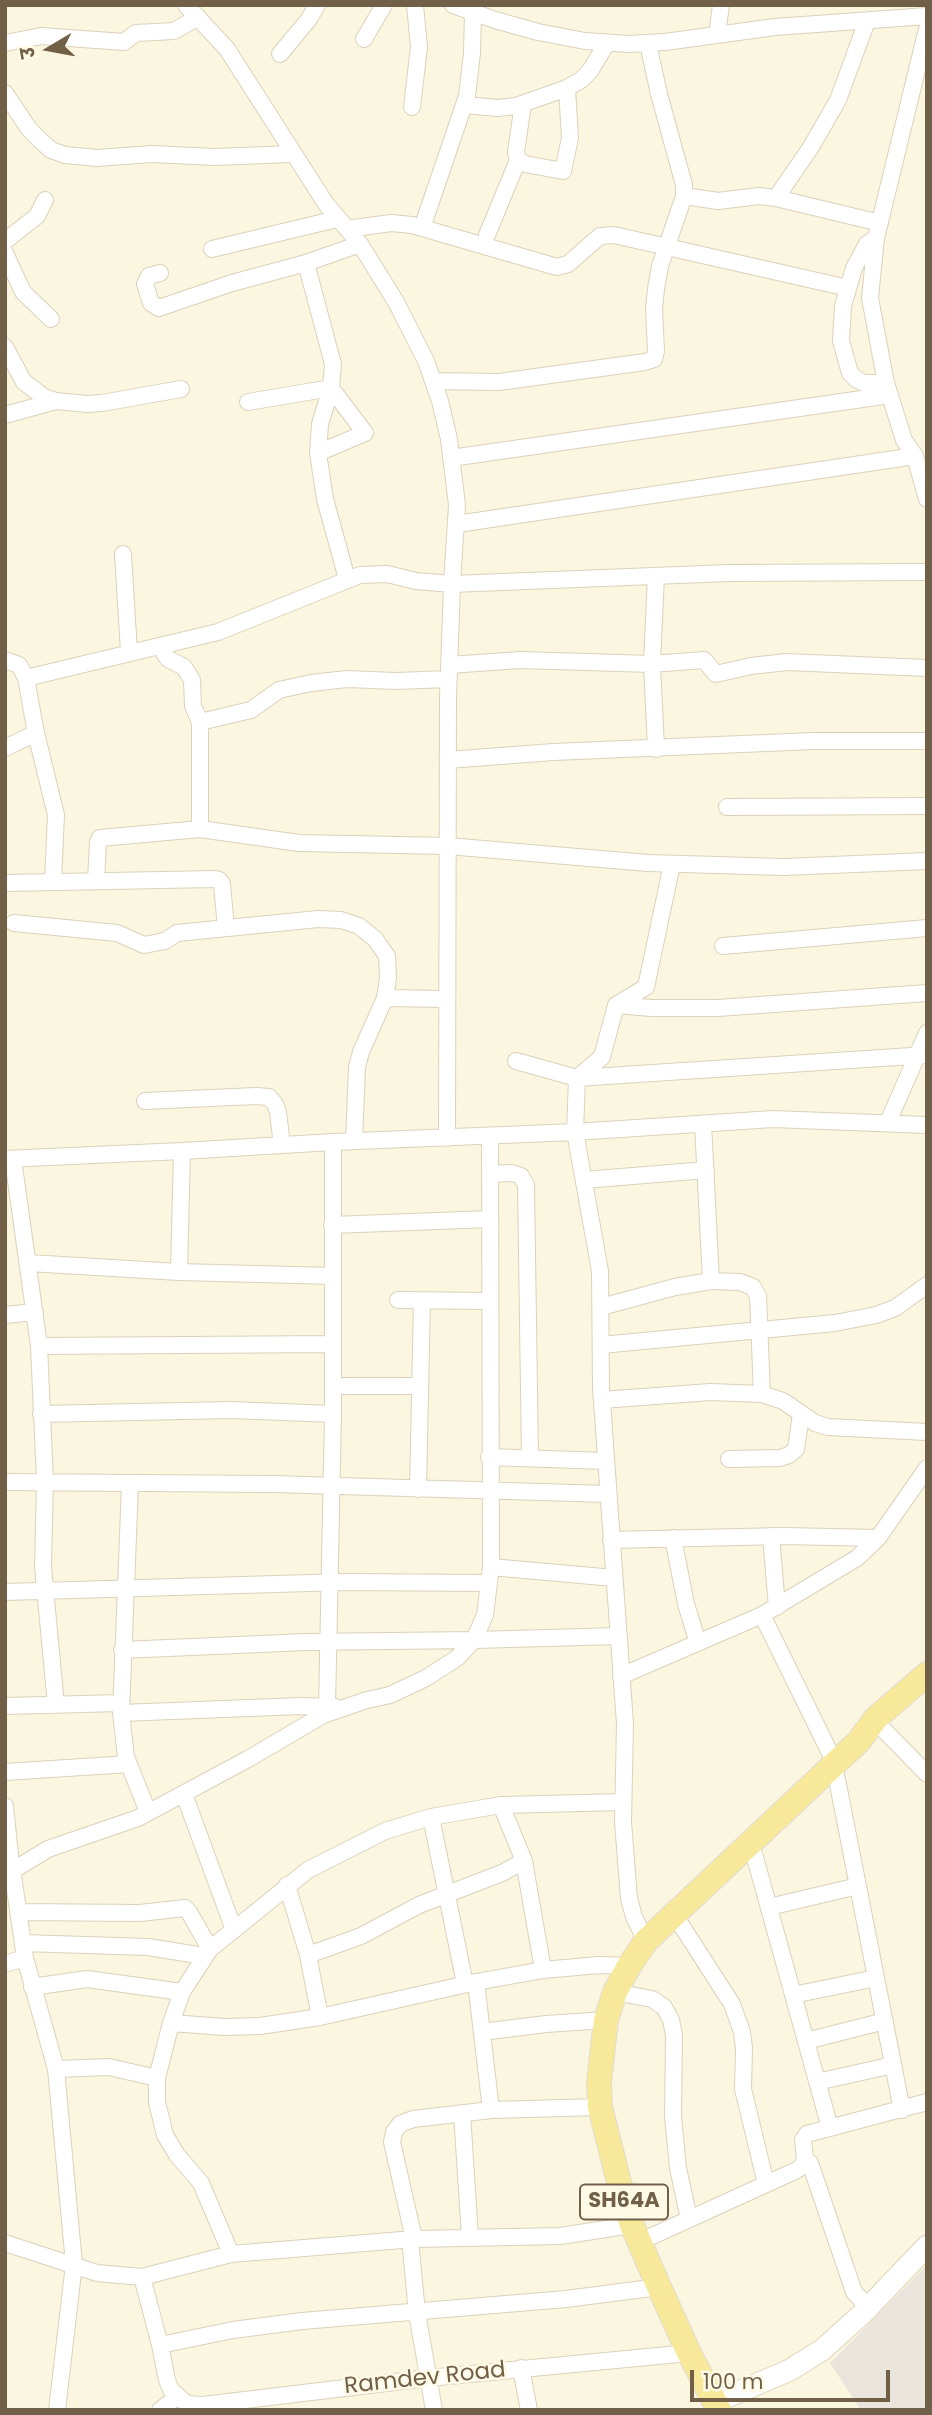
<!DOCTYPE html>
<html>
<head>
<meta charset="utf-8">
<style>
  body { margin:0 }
  #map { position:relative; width:932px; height:2415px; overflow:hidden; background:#fbf6e0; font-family:Poppins,"Noto Sans Devanagari",sans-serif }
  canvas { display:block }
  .frame { position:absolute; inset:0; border:7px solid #715f48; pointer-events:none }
  .north { position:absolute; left:14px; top:14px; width:70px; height:70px; -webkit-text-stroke:5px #fefae6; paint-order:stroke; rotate:260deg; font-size:19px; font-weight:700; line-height:28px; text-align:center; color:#715f48 }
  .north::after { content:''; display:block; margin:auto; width:24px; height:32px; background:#715f48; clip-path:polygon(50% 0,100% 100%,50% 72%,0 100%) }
  .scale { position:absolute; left:690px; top:2370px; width:200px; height:32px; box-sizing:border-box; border:4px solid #715f48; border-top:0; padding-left:9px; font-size:21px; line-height:24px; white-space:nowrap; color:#715f48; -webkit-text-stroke:5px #fefae6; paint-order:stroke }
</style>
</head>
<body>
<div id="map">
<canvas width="932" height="2415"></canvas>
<div class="frame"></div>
<div class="north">उ</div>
<div class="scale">100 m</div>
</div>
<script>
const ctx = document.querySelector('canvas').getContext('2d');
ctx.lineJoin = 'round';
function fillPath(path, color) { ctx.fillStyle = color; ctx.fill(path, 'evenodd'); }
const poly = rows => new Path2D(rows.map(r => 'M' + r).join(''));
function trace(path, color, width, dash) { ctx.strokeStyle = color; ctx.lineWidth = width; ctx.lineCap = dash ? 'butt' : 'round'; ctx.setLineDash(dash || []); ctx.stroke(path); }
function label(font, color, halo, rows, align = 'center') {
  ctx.font = font + ' Poppins,sans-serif'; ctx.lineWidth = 5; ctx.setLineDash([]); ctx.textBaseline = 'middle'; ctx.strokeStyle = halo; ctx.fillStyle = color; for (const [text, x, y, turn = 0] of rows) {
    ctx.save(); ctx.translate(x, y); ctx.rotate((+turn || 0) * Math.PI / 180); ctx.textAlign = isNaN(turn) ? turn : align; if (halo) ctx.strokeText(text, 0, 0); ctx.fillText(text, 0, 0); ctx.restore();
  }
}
fillPath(poly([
  [927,2265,927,2410,861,2410,830,2363]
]), '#eae5dc');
const street = poly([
  [186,5,227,49,326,204,360,244,396,302,426,361,440,401,449,439,457,505,452,584,729,573,927,572],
  [453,5,495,20,538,32,585,41,629,44,665,42,775,27,927,16],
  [927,29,876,238,870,298,886,383,904,440,915,456,927,499],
  [717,35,721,5],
  [364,39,384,5],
  [5,43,41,36,124,42,136,33,174,31,198,17],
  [280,54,309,19,317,5],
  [5,93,29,129,39,139,51,150,65,155,97,158,152,154,215,157,292,154],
  [523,104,516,152,518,160,525,164,563,171,570,138,567,88],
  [464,105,498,108,516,106,567,88,581,80,590,71,607,43],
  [412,107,419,47,415,5],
  [684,196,718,201,759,196,776,198,880,223],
  [776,198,811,147,838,100,867,21],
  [422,228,467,96,472,53,473,12],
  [347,229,391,223,412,225,557,267,568,264,600,236,614,235,848,288],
  [487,235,518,160],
  [876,238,867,244,854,268,843,306,841,341,850,373,856,379,864,383,886,383],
  [5,241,37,216,45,200],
  [212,249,337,219],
  [5,253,23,292,51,319],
  [306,263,333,364,331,388,320,424,318,453,325,499,347,579],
  [160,273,149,276,145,284,151,303,159,308,232,283,306,263,360,244],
  [5,347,24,382,44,397,56,401,87,404,102,403,181,389],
  [433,381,499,382,645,362,654,359,656,351,654,309,656,289,660,266,684,196,684,185,659,94,648,44],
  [248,402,331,388,365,433,318,453],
  [5,415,56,401],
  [451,458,890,395],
  [457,524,915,456],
  [123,554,129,652],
  [656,576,652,664,656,749],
  [163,645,164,653,168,659,184,667,192,680,193,706,200,722,200,829],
  [5,660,19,665,26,678,36,733,56,815,53,881],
  [449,665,520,660,652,664,704,660,716,674,751,666,787,662,927,668],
  [26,678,218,632,360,575,387,574,416,581,452,584,448,698,447,1138],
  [200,722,251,710,279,690,311,683,347,679,396,681,449,679],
  [5,748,36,733],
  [448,760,553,752,813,741,927,741],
  [727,807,927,806],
  [96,881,98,842,100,838,200,829,299,843,448,846,648,863,784,867,927,861],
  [5,883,215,879,219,880,222,884,226,928],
  [14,923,117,933,144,945,165,941,177,933,318,919,341,920,359,926,375,939,387,956,388,978,385,998,361,1052,357,1067,354,1141],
  [723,946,927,928],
  [385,998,447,999],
  [616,1005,651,1008,718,1008,927,993],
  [516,1061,577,1078,927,1055],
  [145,1101,256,1096,269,1097,275,1104,278,1112,282,1145],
  [888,1122,927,1033],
  [703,1124,711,1281],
  [5,1159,182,1151,333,1142,575,1132,773,1119,927,1125],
  [13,1159,39,1346,45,1481,43,1567,56,1705],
  [490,1174,512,1173,521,1176,526,1185,530,1458],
  [584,1180,706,1170],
  [332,1225,490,1219],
  [29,1263,179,1272,333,1276],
  [179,1272,182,1151],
  [398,1300,490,1301],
  [601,1307,675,1287,711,1281,740,1282,753,1287,758,1296,762,1394],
  [5,1315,35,1312],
  [601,1345,835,1323,876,1315,895,1308,927,1285],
  [39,1346,333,1344],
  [333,1386,420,1386],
  [602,1400,710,1392,762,1394,783,1401,815,1423,828,1427,927,1432],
  [41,1414,231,1410,333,1414],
  [489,1457,606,1461],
  [729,1459,780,1458,789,1455,796,1449,801,1414],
  [5,1482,273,1484,608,1494],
  [130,1485,121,1713,126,1757,148,1812],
  [418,1489,422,1301],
  [771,1536,777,1607],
  [673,1538,686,1604,698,1643],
  [611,1540,784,1536,878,1538],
  [491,1567,614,1578],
  [5,1592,344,1582,489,1583],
  [762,1615,833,1759,902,2110],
  [122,1650,306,1642,474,1640,618,1636],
  [621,1676,762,1615,857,1558,878,1538,927,1468],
  [5,1706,121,1703],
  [327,1707,333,1414,333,1142],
  [121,1713,301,1706,335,1707],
  [884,1730,927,1774],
  [5,1772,129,1764],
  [184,1794,234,1930],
  [501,1805,524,1861,543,1970],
  [5,1806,10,1855,25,1958,56,2069,74,2264,57,2410],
  [431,1817,465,1984],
  [751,1843,830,2128],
  [12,1871,48,1849,138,1818,248,1759,323,1715,367,1700,390,1695,426,1678,457,1658,474,1640,485,1615,491,1567,490,1136],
  [287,1885,308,1955,320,2017],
  [769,1907,858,1886],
  [18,1912,140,1913,185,1908,189,1912,210,1949],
  [674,1914,732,2004,742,2032,744,2048,743,2089,766,2184],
  [646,1941,634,1917,629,1898,623,1822,625,1724,601,1388,600,1271,575,1132,577,1078,602,1057,616,1005,646,987,672,864],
  [23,1943,148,1947,204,1956],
  [308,1955,361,1936,419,1905,502,1873,524,1861],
  [5,1964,25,1958],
  [476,1982,491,2110],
  [32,1987,87,1979,182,1992],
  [615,1992,652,1999,664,2007,671,2020,674,2035,673,2117,678,2168,689,2219],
  [793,1995,876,1978],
  [171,2023,224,2027,260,2026,320,2017,476,1982,543,1970,599,1965,629,1966],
  [482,2032,546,2024,606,2020],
  [806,2041,885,2021],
  [56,2069,109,2067,157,2078],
  [817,2082,893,2065],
  [462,2113,470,2238],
  [805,2159,810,2163,854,2292,868,2307],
  [410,2239,417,2313,434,2410],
  [414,2239,392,2142,394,2132,400,2124,413,2119,491,2110,600,2107],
  [639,2242,797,2170,802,2166,805,2159,803,2140,807,2134,927,2102],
  [5,2243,97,2273,142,2277,160,2345,167,2380,171,2390,187,2404,203,2405,428,2378,689,2353],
  [231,2254,201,2183,177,2155,165,2135,157,2102,157,2078,171,2023,182,1992,210,1949,308,1870,385,1831,431,1817,501,1805,623,1802],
  [142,2277,231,2254,414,2239,560,2236,632,2225],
  [160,2345,233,2330,302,2321,566,2299,659,2287],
  [521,2368,529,2410],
  [160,2410,177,2397]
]);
const secondary = poly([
  [715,2402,790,2370,822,2350,862,2314,927,2246]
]);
const primary = poly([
  [719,2410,689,2353,659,2287,632,2225,622,2194,600,2107,599,2082,606,2020,615,1992,629,1966,646,1941,859,1741,876,1718,927,1674]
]);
trace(street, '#dcd1ba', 18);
trace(secondary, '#e0d3b8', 23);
trace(primary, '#e0dcd7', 26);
trace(street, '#fff', 16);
trace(secondary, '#fff', 21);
trace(primary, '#f8e99a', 24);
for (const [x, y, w] of [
  [624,2202,88]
]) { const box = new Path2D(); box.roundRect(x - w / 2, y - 17.5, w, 35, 5); ctx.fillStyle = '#fefae6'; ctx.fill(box); trace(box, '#715f48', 2); }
label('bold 21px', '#715f48', null, [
  ["SH64A",624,2202]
]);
label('23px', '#715f48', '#fefae6', [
  ["Ramdev Road",425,2379,-6]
]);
</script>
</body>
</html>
